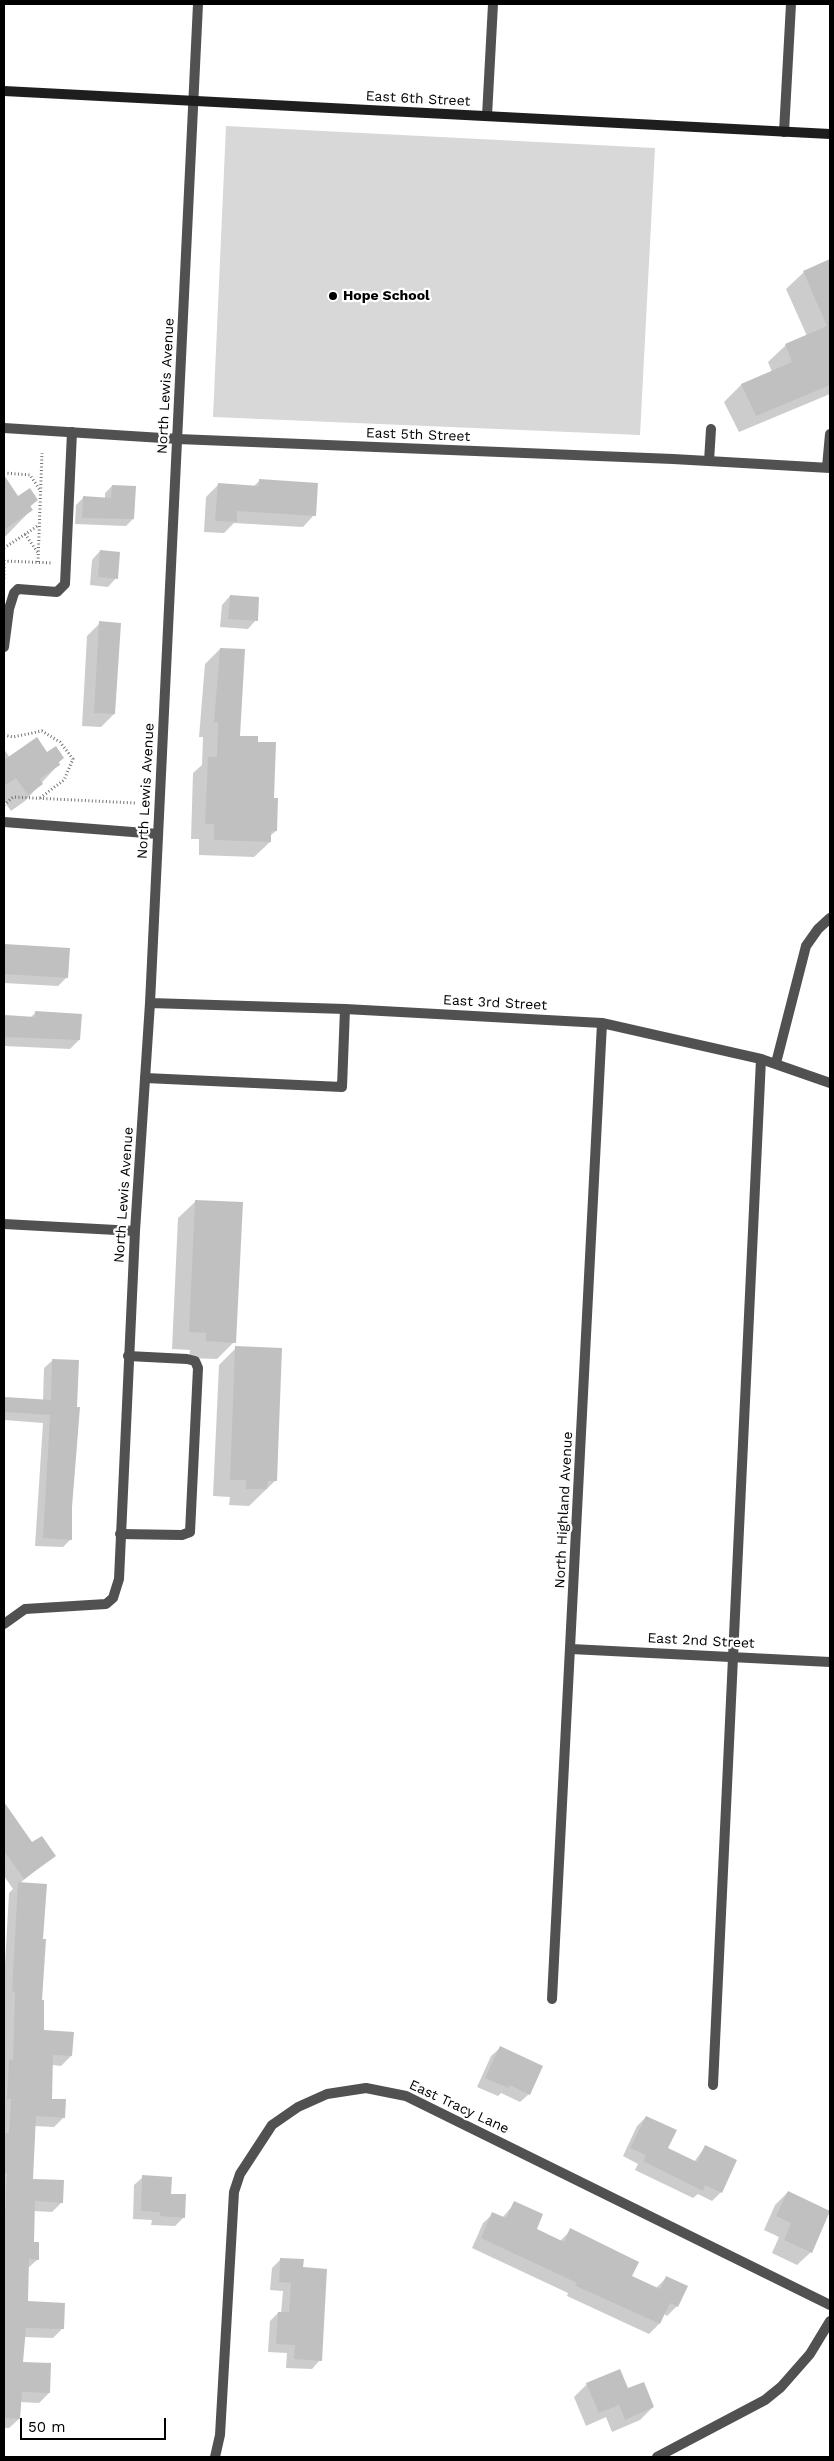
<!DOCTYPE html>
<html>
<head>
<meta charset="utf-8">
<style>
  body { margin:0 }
  #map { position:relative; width:834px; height:2461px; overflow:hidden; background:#fff; font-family:"Work Sans",sans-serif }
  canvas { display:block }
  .frame { position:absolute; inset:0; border:5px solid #000; pointer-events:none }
  .scale { position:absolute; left:20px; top:2418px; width:146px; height:22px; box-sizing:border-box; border:2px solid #000; border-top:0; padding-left:6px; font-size:15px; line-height:18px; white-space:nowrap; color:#000; -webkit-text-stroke:4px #fff; paint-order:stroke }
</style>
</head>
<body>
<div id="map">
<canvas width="834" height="2461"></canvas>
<div class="frame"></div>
<div class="scale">50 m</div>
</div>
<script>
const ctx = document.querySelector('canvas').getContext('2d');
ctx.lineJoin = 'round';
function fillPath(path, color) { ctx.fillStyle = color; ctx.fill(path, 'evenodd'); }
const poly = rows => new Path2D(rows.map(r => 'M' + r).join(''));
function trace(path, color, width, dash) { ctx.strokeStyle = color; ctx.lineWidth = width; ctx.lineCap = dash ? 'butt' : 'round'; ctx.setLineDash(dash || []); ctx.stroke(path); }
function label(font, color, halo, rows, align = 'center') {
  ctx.font = font + ' "Work Sans",sans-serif'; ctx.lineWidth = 4.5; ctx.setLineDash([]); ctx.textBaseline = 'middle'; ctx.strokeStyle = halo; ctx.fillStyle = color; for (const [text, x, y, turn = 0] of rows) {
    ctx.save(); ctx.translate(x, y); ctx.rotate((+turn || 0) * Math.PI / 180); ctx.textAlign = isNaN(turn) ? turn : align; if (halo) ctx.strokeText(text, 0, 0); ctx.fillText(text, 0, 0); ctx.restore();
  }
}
fillPath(poly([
  [226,126,655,148,640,435,213,417]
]), '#d8d8d8');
fillPath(poly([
  [830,261,830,394,739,432,724,402,741,385,772,372,768,362,786,345,807,336,786,289,804,272],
  [4,478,17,498,37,500,29,508,31,510,4,538],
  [260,480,314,515,303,527,234,523,224,533,204,532,206,497,218,485,253,487],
  [112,486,133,519,126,526,75,524,76,505,83,498,105,499,105,493],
  [100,551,116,578,108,587,90,585,92,560],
  [230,596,256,620,248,629,220,627,222,605],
  [100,623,114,714,101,727,82,726,87,636],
  [220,649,238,737,256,743,273,799,276,831,270,836,270,842,254,857,199,855,199,839,191,839,193,773,202,765,203,737,199,737,205,664],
  [4,749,10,758,47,754,59,764,25,801,11,811,4,801],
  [4,945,69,949,67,977,58,986,4,983],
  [36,1012,80,1015,79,1040,70,1049,4,1046,4,1018,6,1016,30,1018],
  [196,1201,234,1342,217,1359,189,1358,190,1350,172,1349,178,1218],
  [236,1348,275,1481,249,1506,229,1505,230,1497,213,1496,219,1365],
  [53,1360,71,1507,71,1539,63,1547,35,1546,43,1423,4,1420,4,1400,6,1398,43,1401,44,1368],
  [4,1804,32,1844,54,1856,20,1883,42,1940,42,2031,72,2033,71,2056,61,2066,52,2065,50,2100,64,2117,54,2127,34,2126,32,2180,62,2202,52,2212,34,2211,32,2243,38,2259,27,2269,27,2303,63,2328,53,2338,24,2337,22,2363,49,2393,39,2403,20,2402,19,2419,9,2428,4,2428,4,1982,9,1893,13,1889,4,1876],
  [500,2048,529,2094,520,2102,501,2093,498,2096,477,2087,491,2056],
  [646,2117,666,2149,694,2162,705,2147,721,2192,712,2201,698,2194,693,2198,635,2170,638,2164,623,2156,637,2126],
  [143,2177,170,2195,184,2217,175,2226,151,2225,152,2220,133,2219,134,2185],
  [788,2192,811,2252,797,2265,772,2253,779,2237,764,2230,775,2205],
  [515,2203,535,2229,560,2241,571,2230,630,2277,656,2288,666,2278,677,2306,667,2316,664,2314,659,2324,649,2334,567,2296,568,2293,472,2248,483,2223,493,2214,502,2218],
  [281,2259,302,2268,320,2360,312,2369,286,2368,287,2353,268,2352,270,2321,278,2313,281,2313,283,2291,270,2290,272,2268],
  [587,2384,627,2390,653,2407,640,2420,612,2432,606,2417,586,2426,574,2397]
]), '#0003');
fillPath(poly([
  [830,259,830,385,756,416,741,384,792,362,785,344,827,326,803,271],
  [4,475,18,496,30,488,38,500,30,506,33,510,4,530],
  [259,479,318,483,316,516,237,511,237,522,215,521,218,483,259,486],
  [112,485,136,486,134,519,82,518,83,496,111,498],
  [100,550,120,552,118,579,98,577],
  [230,595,259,597,258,621,228,619],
  [99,621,121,623,115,714,94,713],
  [220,648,245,649,240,736,258,736,258,742,276,742,274,798,278,798,277,831,271,831,271,842,214,840,214,824,205,824,208,757,217,757,218,722,214,722],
  [37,737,47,752,56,746,64,758,59,762,60,765,40,779,43,784,28,795,16,778,4,786,4,760],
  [4,944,70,948,68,978,4,974],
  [35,1011,82,1014,80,1040,4,1037,5,1015,35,1017],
  [195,1200,243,1202,236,1343,206,1341,206,1333,189,1332],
  [235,1346,282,1348,277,1481,268,1481,267,1489,246,1489,246,1480,230,1480],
  [52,1359,79,1360,77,1407,80,1407,72,1507,72,1540,43,1538,50,1415,4,1412,5,1397,51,1400],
  [4,1802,32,1842,42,1836,56,1856,24,1879,4,1851],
  [18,1882,47,1884,43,1939,46,1939,42,2000,44,2000,44,2030,74,2032,72,2056,53,2055,52,2099,66,2099,65,2118,36,2116,33,2179,64,2180,63,2203,35,2201,34,2242,39,2242,39,2260,29,2259,28,2301,65,2303,64,2329,26,2328,23,2362,51,2363,50,2393,22,2392,20,2419,4,2418,4,2238,7,2173,4,2173,4,2169,5,2133,9,2133,11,2099,7,2099,9,2059,13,2060,15,1992,12,1991],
  [500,2046,543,2066,530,2095,510,2085,508,2088,485,2078],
  [646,2116,677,2130,668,2148,697,2162,705,2145,737,2160,722,2193,705,2185,703,2191,643,2161,646,2155,630,2148],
  [142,2175,172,2177,171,2194,186,2194,185,2218,160,2216,160,2212,141,2211],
  [788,2191,830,2211,812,2253,784,2240,791,2223,776,2216],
  [514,2201,543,2214,537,2229,564,2242,570,2228,639,2262,632,2276,660,2289,666,2276,688,2286,678,2307,670,2303,660,2324,576,2286,577,2283,481,2238,492,2212,506,2218],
  [280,2258,304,2259,303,2267,327,2269,322,2361,294,2359,295,2345,276,2344,278,2312,289,2312,291,2283,279,2282],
  [620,2369,628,2388,644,2382,654,2407,625,2420,619,2405,599,2413,586,2383]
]), '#c0c0c0');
trace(poly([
  [4,473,30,475,40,490],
  [25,534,38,553],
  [4,548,39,525],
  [4,560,4,581],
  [4,561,53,563],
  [38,562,42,453],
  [4,685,7,685],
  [4,735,13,737,42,731,60,742,73,759,64,780,40,798],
  [4,805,13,797,135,803]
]), '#737373', 3, [1, 2.5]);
trace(poly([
  [709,461,711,429],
  [827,467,830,434],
  [4,647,9,609,14,593,18,589,57,592,65,584,72,432],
  [4,822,158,834],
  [145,1078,342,1087,345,1009],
  [120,1534,182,1535,190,1532,198,1368,195,1361,187,1359,128,1356],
  [713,2085,761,1059]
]), '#515151', 10);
trace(poly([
  [487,116,493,4],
  [784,132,791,4],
  [4,428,178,439,673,459,830,468],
  [150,1003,345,1009,602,1023,761,1059,830,1083],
  [776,1063,806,946,818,929,830,918],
  [4,1224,135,1231],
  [4,1624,25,1609,106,1604,113,1598,119,1579,135,1231,150,1003,198,4],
  [571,1649,830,1662],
  [552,1999,602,1023],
  [215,2457,220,2435,234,2192,240,2174,272,2125,298,2107,327,2094,366,2088,406,2096,830,2305],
  [657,2457,765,2400,781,2387,810,2354,830,2321]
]), '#515151', 10);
trace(poly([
  [4,91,830,134]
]), '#1e1e1e', 10);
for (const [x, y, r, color] of [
  [333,296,5,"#000"]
]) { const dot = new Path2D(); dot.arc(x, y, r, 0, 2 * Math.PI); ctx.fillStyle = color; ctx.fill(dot); trace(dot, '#fff', 2); }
label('14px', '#000', '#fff', [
  ["East 6th Street",418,99,3],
  ["North Lewis Avenue",166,386,-87],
  ["East 5th Street",418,435,2],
  ["North Lewis Avenue",146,791,-87],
  ["East 3rd Street",495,1003,3],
  ["North Lewis Avenue",124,1195,-86],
  ["North Highland Avenue",564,1510,-87],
  ["East 2nd Street",701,1641,3],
  ["East Tracy Lane",459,2107,25]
]);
label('bold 14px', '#000', '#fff', [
  ["Hope School",343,296]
], 'left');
</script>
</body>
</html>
